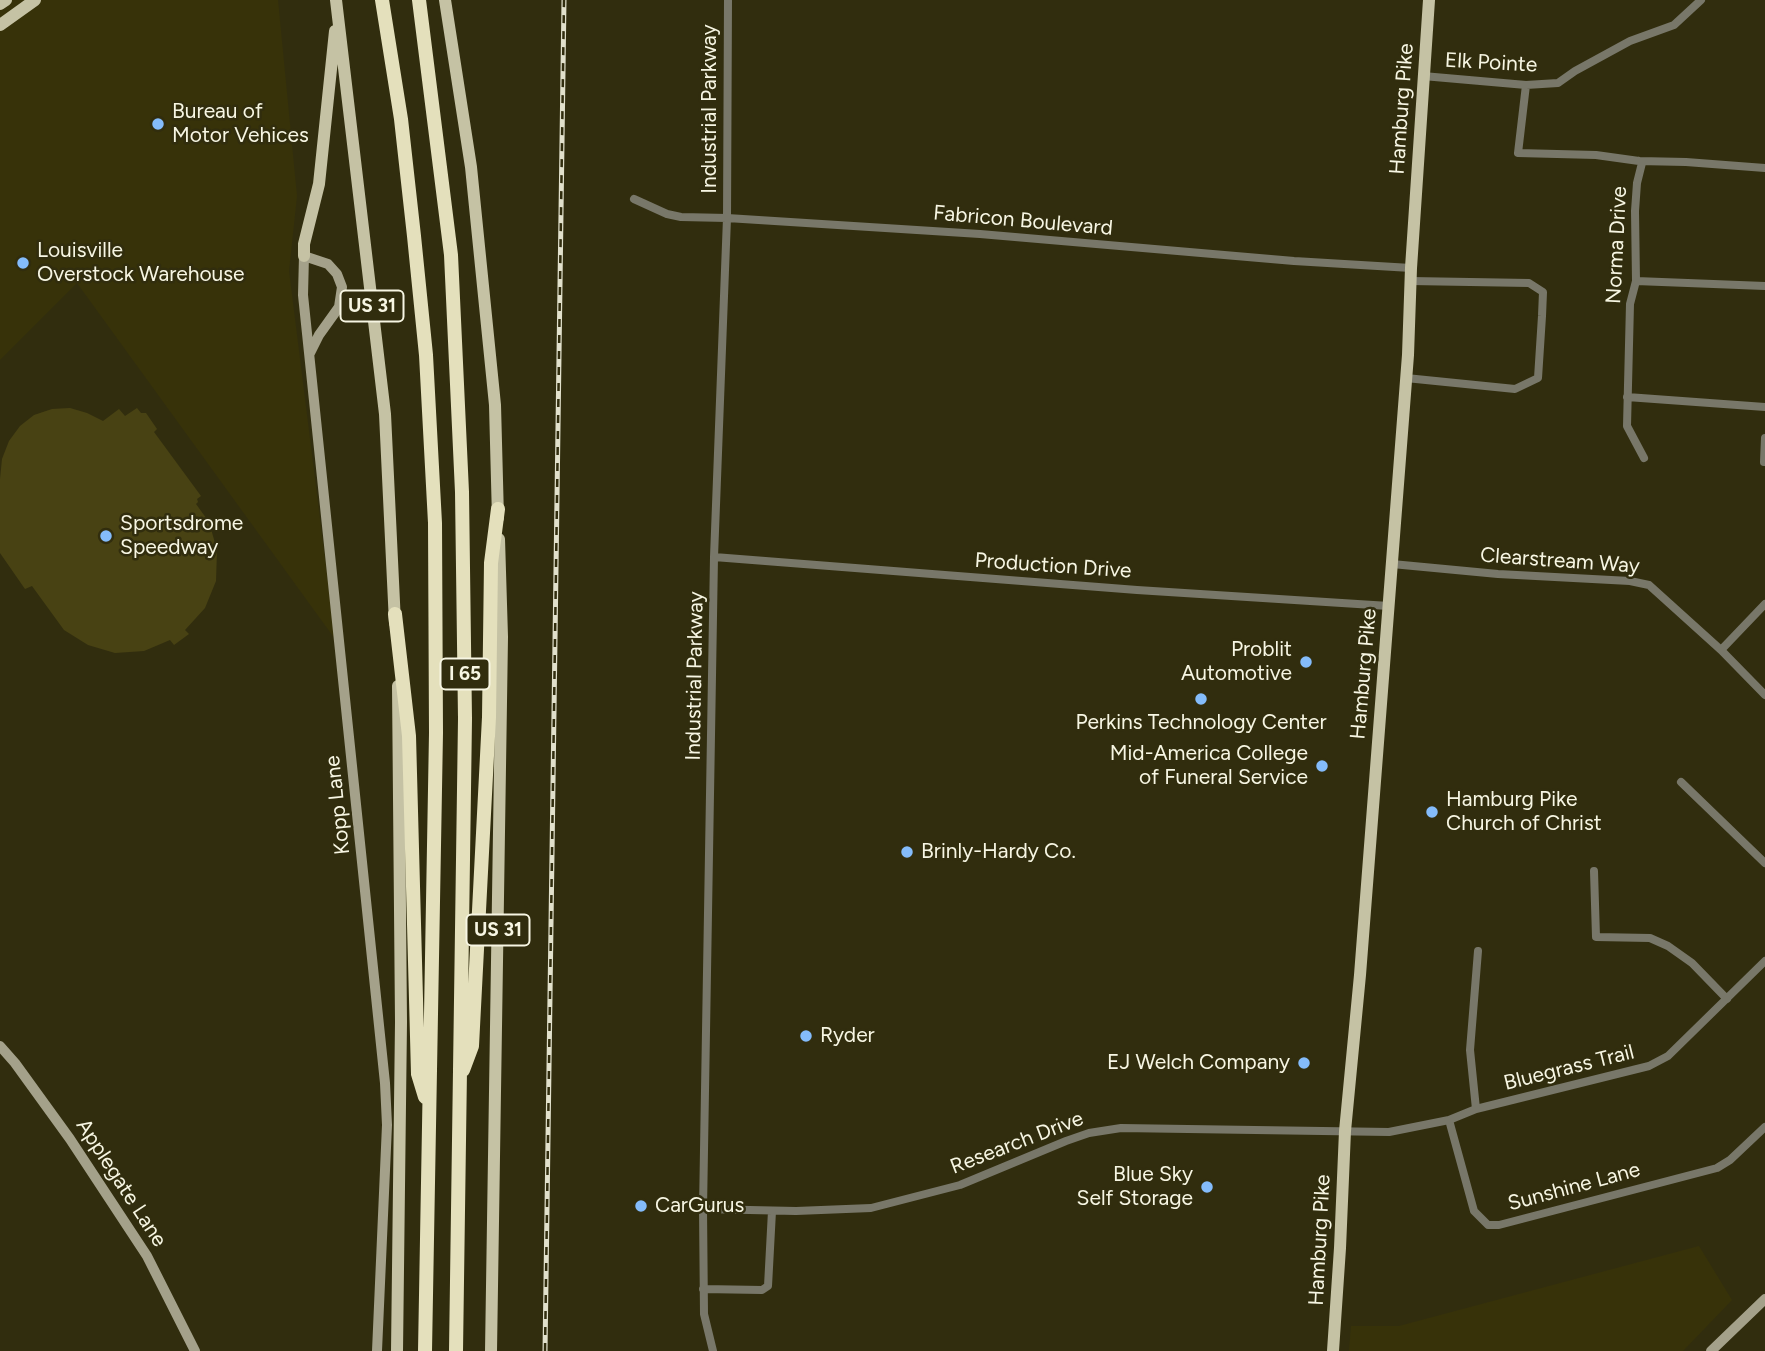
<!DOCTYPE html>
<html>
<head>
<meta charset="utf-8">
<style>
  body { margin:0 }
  canvas { display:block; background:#312d0e }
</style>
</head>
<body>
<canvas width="1765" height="1351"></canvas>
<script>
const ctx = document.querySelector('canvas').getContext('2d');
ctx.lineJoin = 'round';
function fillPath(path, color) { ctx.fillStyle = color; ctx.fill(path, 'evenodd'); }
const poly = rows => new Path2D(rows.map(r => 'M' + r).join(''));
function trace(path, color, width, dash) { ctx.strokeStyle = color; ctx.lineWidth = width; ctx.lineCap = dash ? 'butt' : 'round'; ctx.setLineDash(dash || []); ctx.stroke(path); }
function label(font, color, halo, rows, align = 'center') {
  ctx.font = font + ' Figtree,sans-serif'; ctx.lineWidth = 5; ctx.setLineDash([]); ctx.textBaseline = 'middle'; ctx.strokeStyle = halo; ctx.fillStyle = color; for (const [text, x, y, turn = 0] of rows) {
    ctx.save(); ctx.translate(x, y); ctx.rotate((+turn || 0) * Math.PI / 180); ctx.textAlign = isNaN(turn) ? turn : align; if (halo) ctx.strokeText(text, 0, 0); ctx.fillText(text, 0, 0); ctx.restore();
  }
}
fillPath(poly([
  [0,0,278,0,297,196,289,271,335,639,77,283,0,360],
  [1699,1246,1732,1300,1683,1351,1349,1351,1351,1326,1399,1326]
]), '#373209');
fillPath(poly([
  [70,408,87,413,103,421,119,409,125,416,137,408,141,413,146,413,157,429,154,432,201,496,197,499,198,502,196,504,209,522,217,550,216,581,205,608,185,630,189,634,174,645,170,640,144,651,115,653,88,645,64,630,32,586,25,589,0,553,0,479,2,459,9,441,20,426,34,415,52,409]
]), '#484213');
trace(poly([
  [1423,76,1526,85,1558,83,1575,71,1630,41,1674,25,1701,0],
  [1526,85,1518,153,1596,155,1639,161,1686,162,1765,168],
  [1639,161,1642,163,1637,183,1635,211,1636,281,1630,304,1627,426,1644,458],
  [634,199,667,214,681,217,727,218,980,234,1294,261,1411,268],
  [1636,281,1765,286],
  [1406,378,1515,389,1538,378,1542,316,1543,292,1529,283,1411,281],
  [1627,397,1765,407],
  [1764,462,1765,438],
  [714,557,1137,590,1389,606],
  [1392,564,1498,574,1630,581,1649,585,1721,650,1765,695],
  [1721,650,1765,604],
  [1681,782,1765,863],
  [1594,871,1596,937,1650,938,1668,946,1692,963,1727,999],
  [1476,1109,1470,1050,1478,951],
  [1449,1120,1474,1211,1488,1225,1499,1225,1717,1168,1730,1160,1765,1127],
  [703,1209,796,1211,871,1208,960,1185,1066,1141,1089,1133,1121,1128,1389,1132,1449,1120,1476,1109,1649,1066,1668,1056,1765,961],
  [703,1289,762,1290,768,1286,772,1211],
  [713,1351,704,1314,703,1209,714,557,727,218,728,0]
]), '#787769', 8);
trace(poly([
  [310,353,319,335,339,307,342,287,337,274,328,264,304,256,303,295,385,1083,387,1125,377,1351],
  [0,1046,15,1063,70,1139,147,1256,195,1351],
  [1711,1351,1765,1299]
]), '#a4a18a', 10);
trace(poly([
  [336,0,385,414,395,623],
  [445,0,471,167,495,405,498,518],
  [0,4,6,0],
  [0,25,35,0],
  [304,256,304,244,319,184,335,31],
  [397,1351,401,1022,398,686],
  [491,1351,502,637,499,539],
  [1333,1351,1340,1248,1345,1131,1360,975,1408,355,1411,268,1429,0]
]), '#c5c2a4', 12);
trace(poly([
  [382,0,401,119,414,236,426,355,435,523,436,733,425,1351],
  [419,0,451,255,462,492,465,719,456,1351],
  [395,614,409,736,418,1074,425,1097],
  [463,1070,472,1046,489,717,491,563,498,509]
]), '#e4e0bc', 14);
const rail = poly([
  [545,1351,564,0]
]);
trace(rail, '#e1e0cb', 5);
trace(rail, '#312d0e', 2.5, [8]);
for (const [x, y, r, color] of [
  [158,124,7,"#84bcfb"],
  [23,263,7,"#84bcfb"],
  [106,536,7,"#84bcfb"],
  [1306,662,7,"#84bcfb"],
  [1201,699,7,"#84bcfb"],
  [1322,766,7,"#84bcfb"],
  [1432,812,7,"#84bcfb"],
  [907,852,7,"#84bcfb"],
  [806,1036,7,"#84bcfb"],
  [1304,1063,7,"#84bcfb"],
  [1207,1187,7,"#84bcfb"],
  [641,1206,7,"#84bcfb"]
]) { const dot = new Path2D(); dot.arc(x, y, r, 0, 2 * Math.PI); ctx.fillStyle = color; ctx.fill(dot); trace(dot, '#312d0e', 2.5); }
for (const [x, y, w] of [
  [372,306,63],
  [465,674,49],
  [498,930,63]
]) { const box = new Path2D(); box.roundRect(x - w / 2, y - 15.5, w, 31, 5); ctx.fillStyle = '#312d0e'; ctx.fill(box); trace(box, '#f7f6e3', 2); }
label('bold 19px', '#f7f6e3', null, [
  ["US 31",372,306],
  ["I 65",465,674],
  ["US 31",498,930]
]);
label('21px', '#f7f6e3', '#312d0e', [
  ["Elk Pointe",1491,63,3],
  ["Industrial Parkway",710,109,-90],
  ["Hamburg Pike",1402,109,-86],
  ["Fabricon Boulevard",1023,221,5],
  ["Norma Drive",1617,245,-87],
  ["Clearstream Way",1560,561,4],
  ["Production Drive",1053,566,4],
  ["Hamburg Pike",1364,674,-85],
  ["Industrial Parkway",695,676,-89],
  ["Kopp Lane",338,805,-96],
  ["Bluegrass Trail",1569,1068,-14],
  ["Research Drive",1017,1143,-21],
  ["Applegate Lane",121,1183,57],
  ["Sunshine Lane",1574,1187,-15],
  ["Hamburg Pike",1320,1240,-87]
]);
label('21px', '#f7f6e3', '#312d0e', [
  ["Bureau of",172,112],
  ["Motor Vehices",172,136],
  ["Louisville",37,251],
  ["Overstock Warehouse",37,275],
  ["Sportsdrome",120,524],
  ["Speedway",120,548],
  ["Problit",1292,650,"right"],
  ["Automotive",1292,674,"right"],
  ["Perkins Technology Center",1201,723,"center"],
  ["Mid-America College",1308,754,"right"],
  ["of Funeral Service",1308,778,"right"],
  ["Hamburg Pike",1446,800],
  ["Church of Christ",1446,824],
  ["Brinly-Hardy Co.",921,852],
  ["Ryder",820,1036],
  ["EJ Welch Company",1290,1063,"right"],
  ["Blue Sky",1193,1175,"right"],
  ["Self Storage",1193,1199,"right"],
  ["CarGurus",655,1206]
], 'left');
</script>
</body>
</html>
